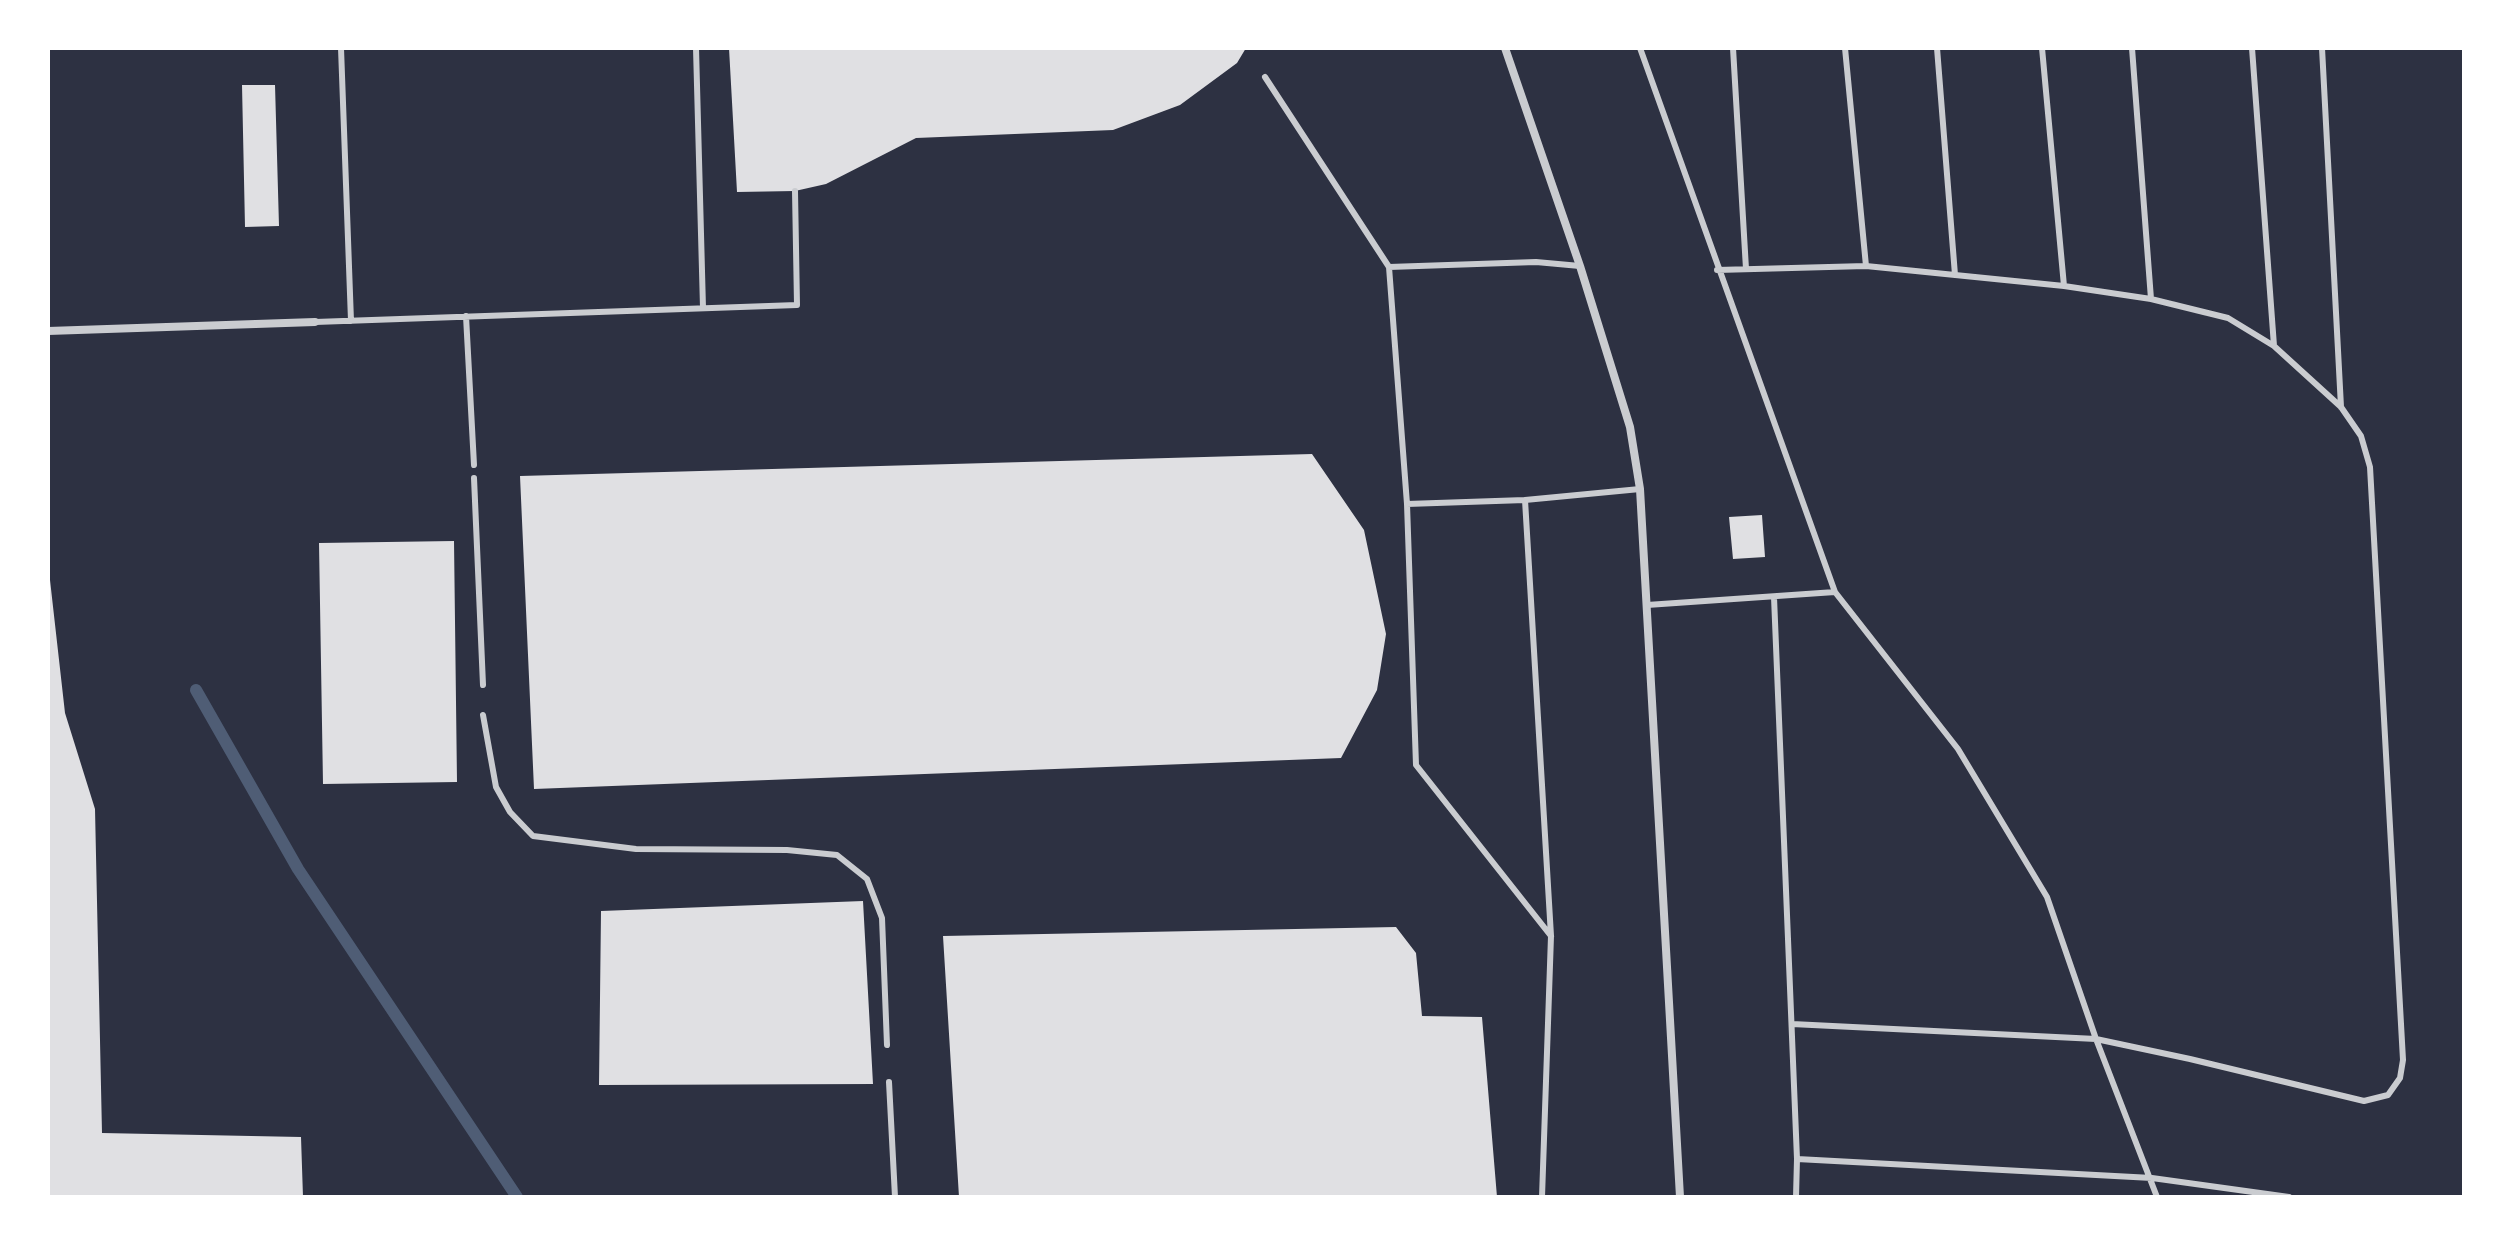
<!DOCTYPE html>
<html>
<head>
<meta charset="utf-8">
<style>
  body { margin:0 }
  #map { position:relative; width:2512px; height:1245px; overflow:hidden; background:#2d3142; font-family:Figtree,sans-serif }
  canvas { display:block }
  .frame { position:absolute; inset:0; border:50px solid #fff; pointer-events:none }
</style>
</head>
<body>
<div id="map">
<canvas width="2512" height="1245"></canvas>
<div class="frame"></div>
</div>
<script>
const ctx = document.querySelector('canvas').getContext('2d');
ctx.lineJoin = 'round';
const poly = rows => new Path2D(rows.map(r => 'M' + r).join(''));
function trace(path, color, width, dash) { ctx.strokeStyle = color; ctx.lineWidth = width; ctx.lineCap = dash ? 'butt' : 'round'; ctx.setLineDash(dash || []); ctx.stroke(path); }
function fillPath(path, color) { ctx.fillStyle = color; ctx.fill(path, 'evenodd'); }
trace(poly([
  [196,690,298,869,517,1197]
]), '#4f5d75', 12);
fillPath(poly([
  [729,48,1246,48,1237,63,1180,105,1113,130,916,138,826,184,795,191,737,192],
  [242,85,275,85,279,226,245,227],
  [1312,454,1364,530,1386,634,1377,690,1341,758,534,789,520,476],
  [1762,515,1765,557,1733,559,1729,517],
  [454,541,457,782,323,784,319,543],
  [48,580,50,580,65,713,95,809,102,1133,301,1137,303,1197,48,1197],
  [863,901,873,1084,599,1085,601,911],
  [1396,927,1416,953,1422,1016,1482,1017,1497,1197,959,1197,943,936]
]), '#e0e0e3');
trace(poly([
  [341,48,351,321],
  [696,48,703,308],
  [1640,48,1835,592,1958,749,2047,897,2096,1039,2157,1197],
  [1733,48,1746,269],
  [1845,48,1866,266],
  [1937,48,1955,275],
  [2042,48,2064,286],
  [2132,48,2151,299],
  [2252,48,2274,346],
  [2322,48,2341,407],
  [1265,77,1389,267,1407,504],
  [1389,267,1536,262,1580,266],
  [1717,270,1866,266,2064,286,2151,299,2228,318,2274,346,2341,407,2361,436,2370,467,2403,1060,2400,1078,2388,1095,2364,1101,2190,1059,2096,1039,1792,1024],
  [466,316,474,465],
  [315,322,797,305,795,191],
  [474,478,483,685],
  [1525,500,1640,489],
  [1774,597,1797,1159,1796,1197],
  [1647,605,1835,592],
  [483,715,496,787,510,812,533,836,636,849,787,850,837,855,867,879,882,918,887,1045],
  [889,1082,895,1197],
  [1797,1159,2152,1178,2289,1197],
  [1542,1197,1551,936,1525,500,1407,504,1416,765,1551,936]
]), '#caccd0', 6);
trace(poly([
  [1505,48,1580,266,1630,427,1640,489,1680,1197],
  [48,331,315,322]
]), '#caccd0', 8);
</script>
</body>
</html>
